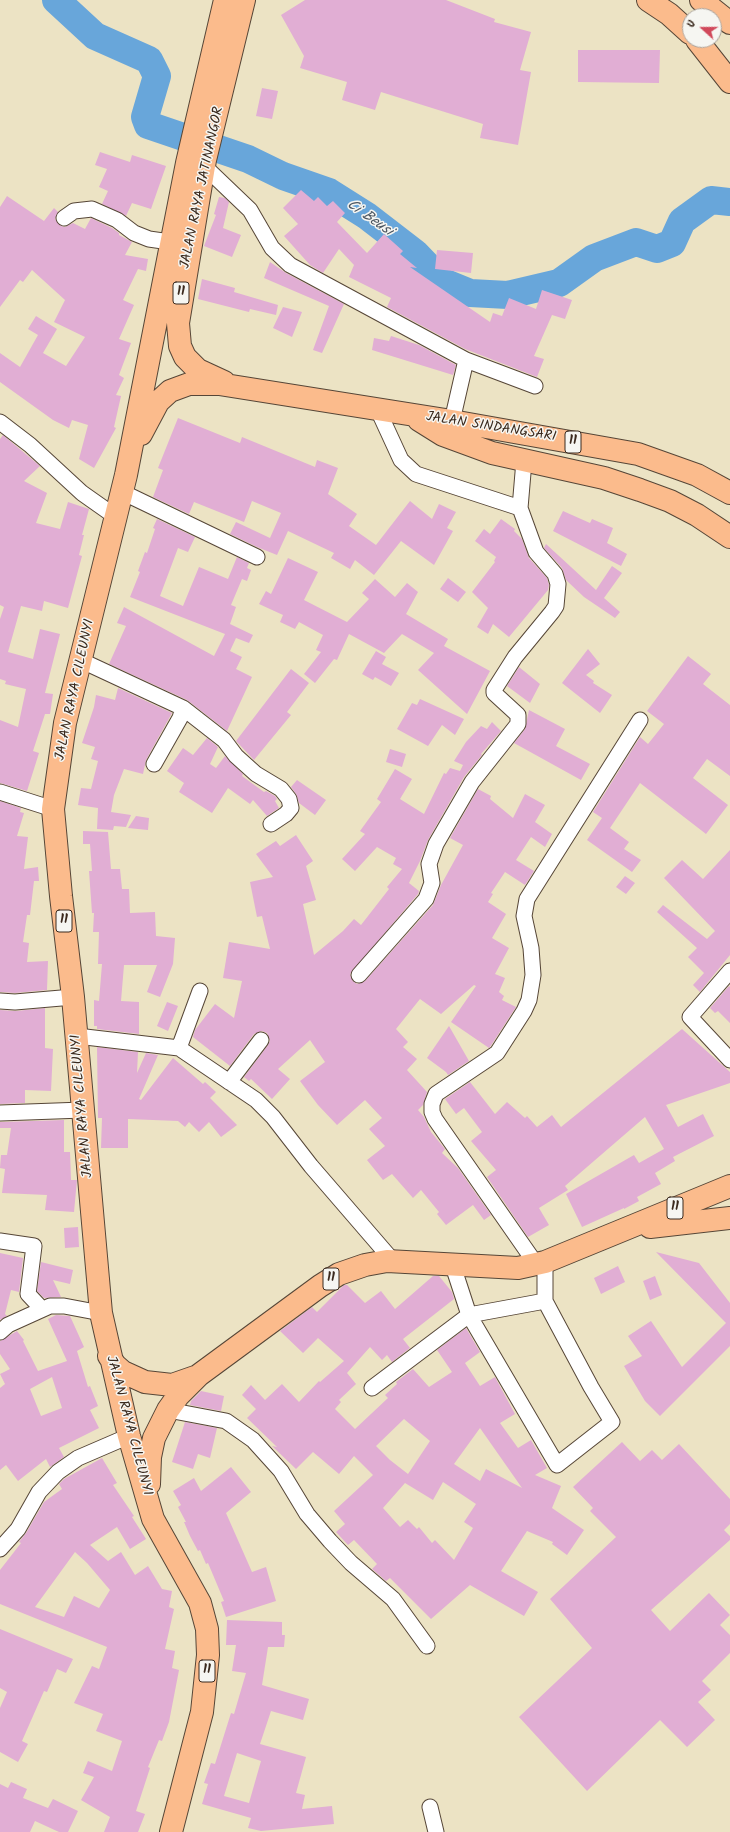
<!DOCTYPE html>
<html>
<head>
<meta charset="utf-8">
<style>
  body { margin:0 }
  #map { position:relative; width:730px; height:1832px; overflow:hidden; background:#ece3c4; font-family:Kalam,sans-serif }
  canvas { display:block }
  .north { position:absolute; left:682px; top:8px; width:40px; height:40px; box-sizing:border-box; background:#f6f6f2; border:1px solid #aba49d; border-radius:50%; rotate:291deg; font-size:11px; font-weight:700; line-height:16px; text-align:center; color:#3b2a1e }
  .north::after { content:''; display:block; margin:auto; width:14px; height:18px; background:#d1495b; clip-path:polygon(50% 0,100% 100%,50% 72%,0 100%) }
</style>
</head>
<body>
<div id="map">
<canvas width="730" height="1832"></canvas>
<div class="north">U</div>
</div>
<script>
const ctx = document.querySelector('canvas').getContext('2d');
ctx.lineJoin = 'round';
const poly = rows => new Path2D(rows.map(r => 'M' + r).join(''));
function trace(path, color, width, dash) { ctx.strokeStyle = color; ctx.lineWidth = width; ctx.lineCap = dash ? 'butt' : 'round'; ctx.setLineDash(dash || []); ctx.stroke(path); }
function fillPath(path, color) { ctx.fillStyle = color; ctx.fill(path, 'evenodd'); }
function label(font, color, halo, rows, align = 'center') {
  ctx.font = font + ' Kalam,sans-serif'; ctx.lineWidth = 3; ctx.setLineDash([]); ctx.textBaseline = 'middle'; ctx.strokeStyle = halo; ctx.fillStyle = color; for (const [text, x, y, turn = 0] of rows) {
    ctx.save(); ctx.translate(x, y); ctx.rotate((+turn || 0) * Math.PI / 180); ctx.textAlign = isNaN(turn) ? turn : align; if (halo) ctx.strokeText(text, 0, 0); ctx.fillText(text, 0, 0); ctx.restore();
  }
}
trace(poly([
  [56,0,95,36,149,60,157,76,145,117,148,125,248,159,283,176,329,192,367,216,415,253,443,282,470,293,508,295,559,283,594,258,636,242,657,249,672,243,682,221,711,200,730,202]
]), '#68a6da', 28);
fillPath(poly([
  [305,0,446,0,495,19,494,22,531,32,520,70,531,72,518,145,480,138,483,124,381,92,375,110,342,100,347,82,300,68,304,56,281,15],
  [578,50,660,50,659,83,578,82],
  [262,88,278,91,272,119,256,116],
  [100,152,130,162,132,155,166,166,151,209,132,203,126,216,102,204,108,191,99,187,107,169,95,165],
  [301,190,314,201,318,197,327,206,333,201,345,213,337,222,367,253,384,234,403,251,400,254,417,268,410,267,490,322,493,313,502,316,509,298,536,309,542,290,572,300,565,319,552,315,534,356,544,359,537,377,465,349,387,307,391,298,349,277,354,265,339,249,323,273,310,265,284,236,298,224,283,208],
  [7,196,44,221,54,208,58,212,55,219,61,226,65,227,73,223,85,229,91,218,112,228,119,233,119,235,132,242,125,255,148,259,146,271,138,269,123,300,134,305,119,339,131,343,119,375,124,378,116,395,121,396,114,427,116,428,94,468,79,459,88,425,72,420,69,428,53,420,0,382,0,353,20,367,38,335,28,329,36,316,57,329,43,353,66,366,85,337,54,322,65,300,32,270,23,282,20,280,0,307,0,207],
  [219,197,225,198,229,202,223,228,241,235,232,257,204,246,216,215,214,214],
  [437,250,473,253,471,273,435,269],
  [270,262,286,273,344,304,322,353,313,350,329,306,264,278],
  [202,279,235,288,234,292,278,305,276,315,250,309,249,312,198,299],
  [283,307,302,312,292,337,273,328],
  [391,336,419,345,456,365,453,375,372,350,374,338,389,341],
  [178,418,240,443,242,437,315,467,317,460,338,468,328,494,357,514,349,526,376,545,410,501,432,519,439,504,456,512,447,528,453,531,434,565,401,541,374,575,355,560,350,569,331,558,334,553,288,531,277,555,257,547,230,534,236,522,270,538,281,513,252,501,244,522,194,502,189,514,153,497,163,470,158,468],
  [3,435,40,466,24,481,47,493,36,523,60,529,68,502,89,509,82,535,84,535,79,555,82,556,68,608,44,601,42,611,21,606,8,652,33,659,40,629,60,634,45,693,53,694,50,714,45,714,33,751,39,753,27,791,0,783,0,720,18,727,26,689,5,684,6,681,0,679,0,619,4,607,0,605,0,439],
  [563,511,590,523,592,519,613,528,607,543,627,554,621,566,553,531],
  [157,519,195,537,188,552,178,548,160,596,183,606,199,567,228,579,237,557,249,563,247,568,251,570,247,581,242,579,231,605,236,607,230,624,253,635,249,643,236,638,230,651,242,657,236,669,252,677,227,731,187,700,109,664,126,626,117,623,124,607,214,656,225,634,130,597,140,572,138,571,145,552,147,553,155,529,153,528],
  [501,519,515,529,514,531,522,539,529,558,547,578,549,585,548,590,509,637,493,624,488,634,477,627,488,608,472,592,495,562,494,561,496,557,475,541,484,529,490,534],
  [546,544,596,590,612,566,622,573,604,598,620,612,615,618,584,597,566,580,562,568,544,548],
  [288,558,318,572,304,600,347,622,369,599,362,593,375,579,395,597,407,583,418,592,406,614,448,639,444,646,490,671,467,714,418,670,434,653,402,634,384,653,349,634,337,660,334,659,315,683,304,674,321,652,316,650,323,635,299,622,295,629,280,622,283,615,259,604,266,591,271,594],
  [448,578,466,592,458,602,440,589],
  [588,649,600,664,586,675,594,681,593,683,612,695,600,713,562,683],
  [376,651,386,657,382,664,399,673,391,686,375,677,373,680,362,674],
  [688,656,711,674,703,684,730,705,730,776,707,759,693,778,728,805,706,834,640,783,610,828,629,842,624,849,641,860,632,872,587,840,602,818,593,812,640,737,648,744,664,724,647,711],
  [519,667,540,684,530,703,507,686],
  [291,669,309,683,287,712,291,715,254,760,236,741],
  [118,688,172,713,146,760,143,774,124,769,114,795,111,812,131,815,126,827,114,826,113,830,97,829,98,808,78,805,81,788,91,789,98,761,91,759,95,747,82,743,94,707,96,695,115,700],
  [420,699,464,719,455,735,442,725,428,746,397,729,412,703,417,705],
  [529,710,565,729,556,746,590,764,581,780,514,743,525,729],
  [492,722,501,731,481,754,482,755,464,777,428,840,420,861,409,883,419,891,418,894,350,974,353,981,357,984,365,981,433,905,441,885,463,845,450,838,478,789,491,796,490,799,513,818,525,794,545,805,535,822,552,834,545,847,531,837,516,860,534,871,525,885,505,872,491,893,493,894,488,902,506,914,492,938,509,948,495,974,505,978,499,992,504,996,502,1000,516,1007,490,1047,489,1048,451,1022,476,986,474,985,441,1014,420,999,396,1029,408,1042,403,1047,417,1059,407,1070,427,1092,423,1105,418,1110,424,1117,431,1132,445,1149,442,1153,458,1168,491,1215,484,1220,473,1205,446,1225,437,1214,439,1212,421,1190,413,1198,392,1174,383,1180,367,1160,385,1146,369,1129,382,1118,365,1100,337,1125,318,1105,300,1081,325,1062,310,1040,278,1069,290,1079,272,1099,251,1079,249,1081,244,1077,268,1045,270,1041,267,1033,262,1031,254,1034,230,1066,193,1037,195,1030,215,1004,234,1018,242,981,223,978,229,942,270,949,262,916,257,917,250,882,273,877,256,854,276,841,280,846,296,835,313,861,306,866,316,900,303,904,314,955,343,931,354,919,361,925,389,889,387,887,402,869,393,864,396,858,377,847,355,871,342,859,365,834,360,831,381,802,377,799,395,769,412,779,400,799,424,814,444,773,446,774,450,768,460,771,463,765,454,761,466,742,481,726,487,729],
  [207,738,218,747,210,764,216,768,225,756,243,774,242,776,264,792,266,791,275,796,277,799,275,801,279,808,267,816,253,800,250,804,228,788,212,813,179,792,184,783,167,771,183,748,193,755],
  [390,749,406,754,402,767,386,762],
  [297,780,326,800,315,815,299,803,296,794,291,787],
  [0,801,21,808,20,812,24,813,17,836,28,837,24,869,38,867,39,881,34,881,30,915,27,915,23,942,29,943,27,962,48,961,47,990,15,993,0,992],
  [136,816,149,818,148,830,128,828],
  [83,831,108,832,111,869,120,869,122,889,129,889,130,913,155,912,156,936,175,938,173,964,160,997,147,992,157,965,124,965,121,1001,139,1002,139,1034,97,1029,97,1026,94,1026,94,1000,99,1001,102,964,98,964,99,932,93,932,94,913,92,913,89,871,92,871,90,844,83,844],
  [730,850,730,955,700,992,693,985,704,973,688,957,697,948,657,912,663,905,707,939,715,931,664,878,682,860,703,879],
  [625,876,635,883,626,894,616,887],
  [729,986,730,987,730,1023,718,1011,715,1013,710,1008],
  [167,1002,178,1006,168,1031,157,1026],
  [45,1008,45,1048,53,1049,51,1091,25,1090,25,1103,0,1104,0,1010,16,1011],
  [449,1026,469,1061,448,1075,446,1072,427,1058],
  [682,1029,730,1072,730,1083,666,1105,678,1127,703,1114,714,1136,673,1157,675,1161,655,1173,661,1184,637,1197,639,1201,624,1209,624,1208,582,1227,566,1194,634,1155,639,1163,664,1149,645,1117,565,1186,568,1190,539,1208,549,1225,528,1237,487,1177,496,1170,471,1141,482,1132,464,1108,456,1114,445,1099,470,1082,495,1114,507,1102,525,1118,527,1116,537,1127,552,1115,561,1127],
  [97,1047,138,1052,137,1073,146,1053,158,1055,139,1099,141,1100,173,1058,203,1084,205,1082,216,1092,210,1098,237,1125,221,1137,209,1122,199,1132,189,1122,185,1127,178,1121,128,1119,128,1148,101,1148,102,1118,98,1118],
  [64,1120,64,1152,70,1152,71,1180,77,1180,74,1212,45,1210,47,1195,2,1193,5,1169,0,1168,1,1155,7,1155,11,1128,0,1128,0,1122],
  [78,1227,79,1247,65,1248,64,1228],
  [656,1252,699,1263,730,1303,730,1346,660,1416,645,1401,624,1366,642,1356,628,1336,651,1321,682,1367,726,1323],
  [0,1253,23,1258,19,1292,11,1290,5,1314,7,1316,0,1320],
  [41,1262,73,1270,70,1284,53,1280,61,1297,44,1298,37,1291],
  [618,1266,625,1282,601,1294,594,1278],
  [433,1276,439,1276,452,1292,454,1299,403,1339,410,1348,392,1362,387,1355,382,1360,370,1347,347,1373,356,1384,339,1400,341,1402,335,1409,355,1429,388,1398,385,1395,397,1384,396,1382,413,1369,429,1387,452,1372,437,1350,466,1328,480,1352,465,1363,480,1386,495,1377,515,1414,500,1423,518,1448,531,1440,547,1468,535,1475,561,1486,552,1508,584,1530,567,1555,552,1544,553,1542,527,1531,501,1571,538,1592,524,1616,470,1585,431,1619,390,1578,386,1581,372,1569,377,1564,354,1540,348,1545,336,1532,345,1524,334,1511,373,1475,354,1456,339,1474,313,1452,296,1469,272,1446,277,1447,247,1418,256,1409,242,1395,251,1385,265,1400,282,1384,299,1402,319,1381,320,1382,344,1361,318,1338,303,1353,280,1331,312,1307,317,1312,344,1285,347,1285,365,1303,381,1291,395,1309],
  [404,1419,430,1441,408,1474,390,1460,376,1446],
  [480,1428,522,1488,486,1469,480,1481,454,1464],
  [443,1482,476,1504,464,1522,473,1528,454,1560,435,1540,432,1543,419,1527,417,1529,408,1520,400,1527,383,1508,405,1483,433,1500],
  [655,1276,662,1295,650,1300,643,1281],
  [56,1315,70,1316,84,1347,77,1351,88,1387,90,1386,98,1406,90,1410,99,1428,59,1448,64,1457,50,1467,46,1459,18,1481,6,1465,0,1470,0,1388,5,1384,0,1374,10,1369,0,1354,0,1341,17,1331,24,1340,23,1341,38,1371,67,1361,48,1319],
  [52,1377,62,1408,41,1416,30,1389],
  [201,1391,224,1396,221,1411,190,1405,191,1401],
  [185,1422,217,1428,210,1458,198,1454,193,1469,172,1462],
  [622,1442,640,1461,652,1450,662,1460,679,1444,730,1499,730,1524,724,1530,730,1536,730,1540,651,1610,670,1631,709,1593,730,1615,720,1625,730,1635,730,1653,702,1681,711,1690,698,1702,715,1720,687,1747,660,1720,587,1791,519,1717,592,1648,550,1599,616,1537,590,1511,593,1508,573,1487],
  [102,1458,117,1483,113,1485,134,1516,132,1517,146,1539,130,1549,117,1527,90,1545,108,1561,121,1552,135,1575,148,1566,162,1589,172,1591,169,1607,174,1609,165,1649,175,1651,172,1668,179,1670,169,1722,162,1741,159,1740,148,1767,150,1768,136,1811,145,1814,138,1832,104,1832,110,1817,81,1800,94,1777,83,1773,88,1761,112,1771,122,1741,96,1731,103,1714,74,1703,92,1666,99,1669,107,1647,0,1604,0,1570,21,1543,19,1542,26,1533,44,1502,62,1489,59,1484,64,1479],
  [75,1552,87,1563,110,1590,99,1608,74,1596,64,1617,35,1607],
  [231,1467,251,1492,226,1513,252,1572,266,1567,276,1601,226,1617,221,1602,224,1601,208,1563,206,1564,200,1550,198,1551,190,1536,184,1522,186,1522,178,1507,181,1505,173,1491,194,1478,201,1491],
  [227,1620,282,1622,282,1635,285,1635,284,1647,268,1647,262,1685,309,1699,303,1720,271,1711,260,1744,306,1757,296,1793,305,1795,302,1809,332,1806,334,1824,261,1831,248,1828,251,1818,202,1804,208,1784,204,1783,211,1763,215,1764,231,1713,234,1714,246,1673,232,1671,236,1645,226,1645],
  [237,1753,261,1761,249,1803,224,1796],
  [0,1629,73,1659,66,1673,57,1669,47,1692,44,1691,22,1741,28,1744,18,1762,0,1752,0,1708,7,1692,0,1688],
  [11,1782,27,1789,23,1798,48,1808,53,1799,78,1811,68,1832,59,1832,35,1821,30,1832,0,1832,0,1784,8,1788]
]), '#e1aed4');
const street = poly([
  [204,166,250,210,272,248,290,265,466,360,452,421],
  [64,218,74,211,92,209,117,220,134,233,149,239,170,242],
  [466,360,535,386],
  [378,410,401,460,416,474,520,508],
  [0,422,30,445,82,493,116,517],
  [122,492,257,557],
  [80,660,183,708,224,740,236,756,256,774,281,789,289,799,291,808,286,814,271,824],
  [154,764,180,718,183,708],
  [0,792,53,809],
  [730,971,690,1017,730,1060],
  [359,975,426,899,432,883,429,864,436,844,472,782,518,724,518,715,494,693,494,690,515,657,552,612,556,606,558,584,555,574,536,552,520,508,524,461],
  [0,1001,15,1002,73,997],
  [77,1036,179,1048,256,1100,273,1117,311,1166,393,1261],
  [179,1048,200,991],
  [229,1082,261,1040],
  [0,1113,83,1110],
  [0,1241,34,1246,28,1294,42,1309],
  [452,1263,469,1315,557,1465,612,1422,591,1387,545,1301,545,1262],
  [536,1264,435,1119,432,1112,432,1104,436,1094,497,1053,524,1011,529,1000,533,975,531,948,524,916,527,899,640,720],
  [0,1332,8,1325,50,1306,64,1306,101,1313],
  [372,1388,469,1315,545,1301],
  [168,1410,226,1421,253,1440,281,1471,307,1514,330,1541,351,1563,393,1599,427,1646],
  [0,1549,18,1529,39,1492,58,1472,78,1458,129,1436],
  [430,1807,436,1832]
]);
const highway = poly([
  [648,0,669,14,690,33],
  [701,0,730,23],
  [697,40,730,82],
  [224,382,198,370,185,357,180,346,178,323,205,160,244,0],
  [419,420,443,435,492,453,604,478,640,490,670,501,697,515,730,537],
  [141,434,158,402,170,391,189,384,219,384,452,421,638,454,697,475,730,493],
  [650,1227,730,1218],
  [109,1356,115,1365,123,1372,145,1382,172,1385,195,1377],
  [149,1484,150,1457,154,1438,168,1410,178,1396,199,1375,320,1286,339,1274,365,1265,387,1261,518,1268,545,1262,730,1186],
  [171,1832,202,1712,208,1655,207,1629,200,1603,153,1519,129,1436,101,1313,73,997,61,896,53,809,65,723,126,475,187,163,225,0]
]);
trace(street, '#564637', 17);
trace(highway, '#564637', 24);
trace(street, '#fff', 15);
trace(highway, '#fbbb8c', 22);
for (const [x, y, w] of [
  [181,293,16],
  [573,442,16],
  [64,921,16],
  [675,1208,16],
  [331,1279,16],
  [207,1671,16]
]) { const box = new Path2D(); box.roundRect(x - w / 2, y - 11, w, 22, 3); ctx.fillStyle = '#f6f6f2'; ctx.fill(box); trace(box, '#3b2a1e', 1); }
label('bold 13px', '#3b2a1e', null, [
  ["11",181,293],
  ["11",573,442],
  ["11",64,921],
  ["11",675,1208],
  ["11",331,1279],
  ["11",207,1671]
]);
label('14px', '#3b2a1e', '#f6f6f2', [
  ["JALAN RAYA JATINANGOR",203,188,-78],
  ["JALAN SINDANGSARI",491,428,9],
  ["JALAN RAYA CILEUNYI",76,690,-78],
  ["JALAN RAYA CILEUNYI",83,1106,-95],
  ["JALAN RAYA CILEUNYI",128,1426,75]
]);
label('italic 15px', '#4b5560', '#f6f6f2', [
  ["Ci Beusi",369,219,35]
]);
</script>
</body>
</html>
